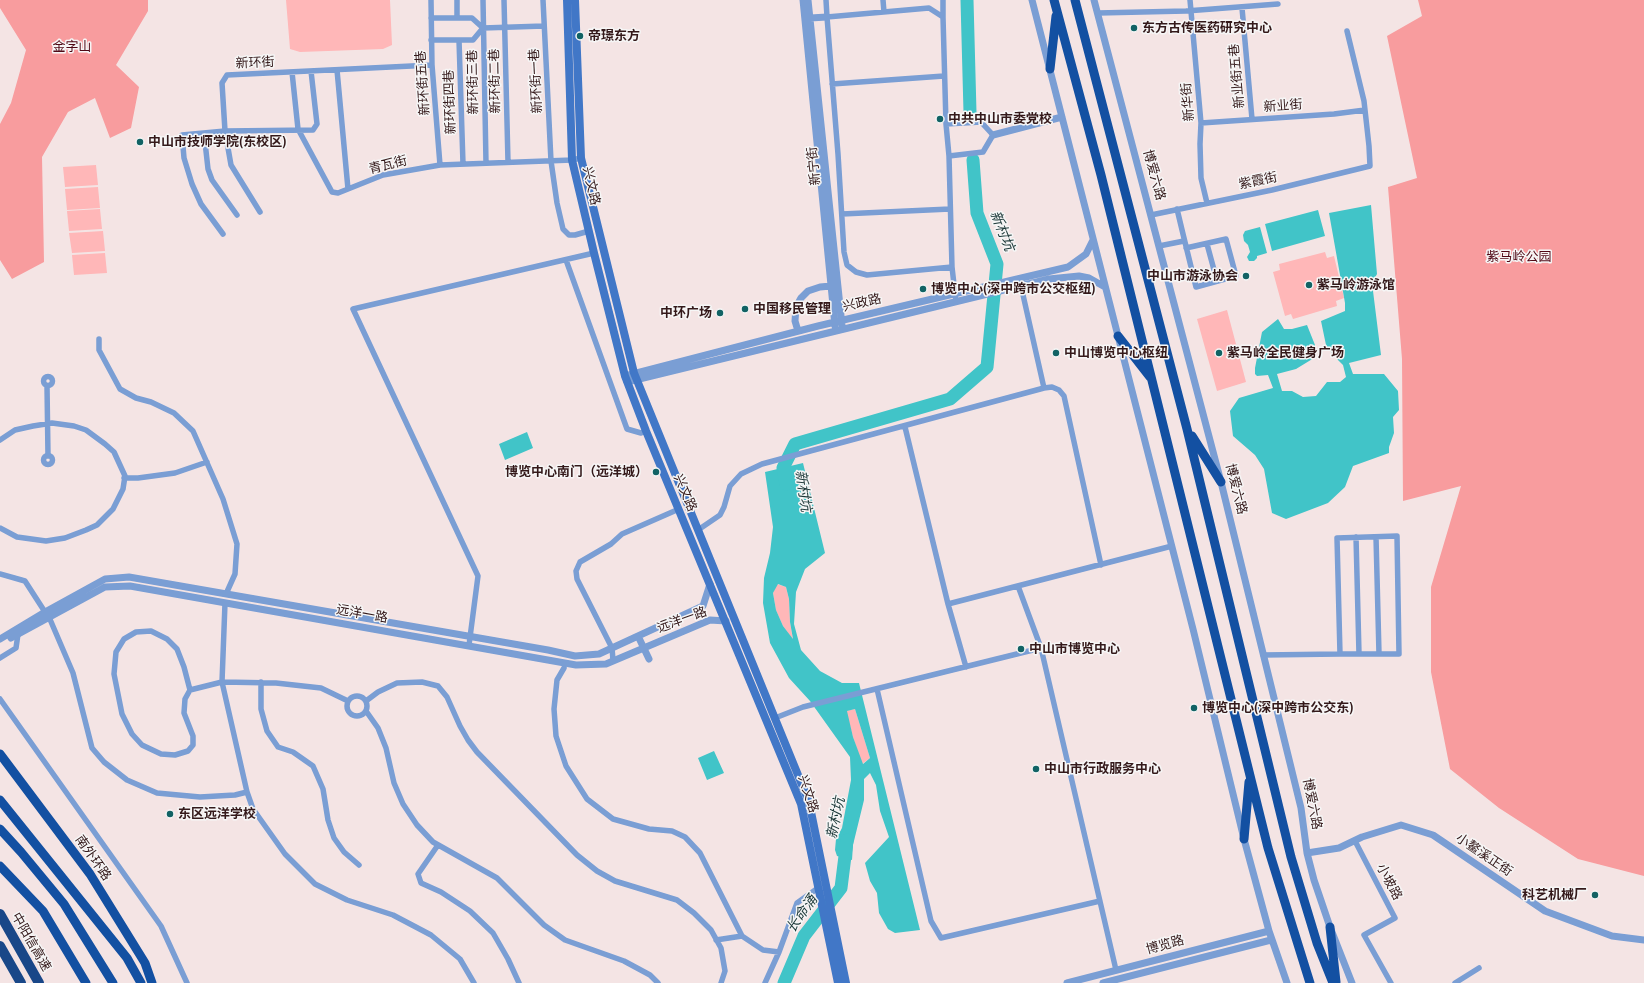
<!DOCTYPE html>
<html>
<head>
<meta charset="utf-8">
<style>
  body { margin:0 }
  canvas { display:block; background:#f4e4e4 }
</style>
</head>
<body>
<canvas width="1644" height="983"></canvas>
<script>
const ctx = document.querySelector('canvas').getContext('2d');
ctx.lineJoin = 'round';
function fillPath(path, color) { ctx.fillStyle = color; ctx.fill(path, 'evenodd'); }
const poly = rows => new Path2D(rows.map(r => 'M' + r).join(''));
function trace(path, color, width, dash) { ctx.strokeStyle = color; ctx.lineWidth = width; ctx.lineCap = dash ? 'butt' : 'round'; ctx.setLineDash(dash || []); ctx.stroke(path); }
function label(font, color, halo, rows, align = 'center') {
  ctx.font = font + ' Cabin,"Noto Sans SC",sans-serif'; ctx.lineWidth = 3; ctx.setLineDash([]); ctx.textBaseline = 'middle'; ctx.strokeStyle = halo; ctx.fillStyle = color; for (const [text, x, y, turn = 0] of rows) {
    ctx.save(); ctx.translate(x, y); ctx.rotate((+turn || 0) * Math.PI / 180); ctx.textAlign = isNaN(turn) ? turn : align; if (halo) ctx.strokeText(text, 0, 0); ctx.fillText(text, 0, 0); ctx.restore();
  }
}
fillPath(poly([
  [286,0,390,0,392,45,383,49,300,52,290,49],
  [96,165,98,185,65,187,63,167],
  [98,187,100,208,67,210,65,189],
  [100,209,102,229,69,231,67,211],
  [103,231,105,251,72,253,69,233],
  [1325,252,1327,258,1334,256,1344,298,1336,301,1337,306,1293,319,1291,314,1285,316,1273,272,1280,270,1279,264],
  [105,253,107,273,74,275,72,255],
  [1227,310,1246,382,1217,391,1197,319],
  [777,584,786,587,789,599,790,622,793,640,783,626,776,610,773,593],
  [855,709,870,758,862,764,853,737,846,711]
]), '#ffb7b8');
fillPath(poly([
  [0,0,148,0,148,11,116,65,139,87,131,128,110,138,95,98,68,112,42,157,44,262,12,279,0,260,0,124,11,103,26,50,0,8],
  [1418,0,1644,0,1644,876,1578,859,1499,808,1450,769,1431,672,1431,587,1461,486,1403,501,1402,359,1388,187,1417,178,1387,36,1422,16]
]), '#f89c9e');
fillPath(poly([
  [1371,205,1377,274,1372,283,1381,355,1349,363,1353,374,1384,374,1398,391,1399,410,1393,417,1394,433,1389,447,1389,453,1353,466,1345,487,1328,503,1286,519,1272,513,1264,469,1255,455,1233,436,1230,411,1239,398,1273,388,1268,375,1257,376,1255,374,1255,368,1262,332,1278,319,1284,329,1292,329,1307,325,1315,345,1314,358,1296,369,1277,374,1282,391,1292,391,1303,397,1316,396,1327,382,1340,382,1346,377,1343,365,1334,356,1326,345,1321,321,1345,311,1345,303,1329,213],
  [1318,210,1325,236,1272,251,1265,224],
  [1260,227,1267,253,1257,256,1257,258,1254,261,1249,261,1247,257,1250,252,1248,245,1244,241,1243,235,1245,231],
  [527,432,533,448,505,460,499,444],
  [803,463,825,553,805,569,796,592,794,624,801,650,820,671,842,683,859,683,920,930,895,933,888,929,879,913,877,893,870,881,865,863,889,837,880,811,876,785,870,773,864,779,864,800,853,845,852,860,837,856,835,850,836,839,842,828,851,780,850,757,810,701,789,678,770,643,763,603,764,578,770,553,773,527,765,472],
  [778,584,786,587,789,599,790,622,793,639,783,626,776,610,773,593],
  [855,709,870,758,863,764,853,737,847,711],
  [714,751,724,773,707,780,698,758]
]), '#41c4c8');
trace(poly([
  [967,0,970,112],
  [786,484,783,468,795,444,950,399,987,367,997,264,977,213,973,160],
  [784,983,804,936,841,888,847,840]
]), '#41c4c8', 13);
trace(poly([
  [431,0,432,65,440,165],
  [457,0,457,18],
  [483,0,486,163],
  [504,0,508,162],
  [543,0,551,161,557,203,563,229,569,235,575,235,589,231],
  [826,0,827,17],
  [883,0,884,12],
  [1190,0,1201,123,1200,144,1201,178,1207,203],
  [1242,8,1252,119],
  [1098,13,1186,11,1278,4],
  [943,17,943,0],
  [431,18,472,18,483,28,544,26],
  [431,40,473,40,483,28],
  [459,40,463,164],
  [337,70,348,189],
  [292,72,298,129,332,192,338,193,383,175,440,165,572,160,581,158],
  [832,84,944,76],
  [1201,123,1334,114,1365,110],
  [946,124,949,156],
  [204,133,208,169,212,180,237,215],
  [1177,209,1183,234,1196,287,1236,276,1226,239,1186,248],
  [260,212,231,165,225,131,222,83,227,75,432,65],
  [842,214,950,209],
  [1151,215,1272,190,1370,166,1369,146,1364,101,1347,31],
  [223,234,201,204,192,184,184,158,182,135,225,131,313,130,317,124,311,71],
  [1207,244,1217,281],
  [1159,246,1184,241],
  [566,260,627,429,641,433,646,431],
  [952,267,867,275,856,272,847,265,844,252,838,154,827,17,929,8,943,17,946,124,981,122,993,135,983,152,949,156,952,267,956,302],
  [1021,286,1044,388,1052,387,1059,390,1064,396,1101,565],
  [99,339,99,350,120,389,136,398,151,402,174,413,193,431,223,499,237,544,235,574,226,594],
  '43.5 381a4.5 4.5 0 1 1 9 0a4.5 4.5 0 1 1-9 0Z',
  [47,386,48,456],
  [905,427,948,604,966,667],
  [0,440,15,430,33,426,52,423,74,426,86,430,105,444,114,452,125,476,123,489,113,509,97,525,86,530,65,538,46,541,17,537,0,528],
  '43.5 460a4.5 4.5 0 1 1 9 0a4.5 4.5 0 1 1-9 0Z',
  [124,478,138,478,175,473,207,462],
  [698,530,720,515,724,507,730,486,741,474,762,464,1044,388],
  [1356,537,1359,654],
  [1376,537,1379,654],
  [0,574,25,581,45,612],
  [1018,586,1041,648,1116,970],
  [225,603,222,682,247,792],
  [948,604,1172,546],
  [49,617,73,673,92,748,104,762,127,780,157,793,200,797,235,795,247,792,253,809,285,854,315,884,347,900,393,915,431,935,460,959,474,983],
  [469,645,478,576,353,309,594,253],
  [1263,655,1340,654,1399,654,1397,536,1337,538,1340,654],
  [0,658,16,648,18,634],
  [613,660,612,648,577,579,576,571,580,562,611,544,622,534,679,509],
  [564,668,557,680,554,709,556,736,566,766,587,799,613,819,649,829,672,831,685,837,700,853,742,936],
  [261,682,261,709,267,731,278,747,293,752,313,766,323,789,328,820,334,838,344,852,359,865],
  [877,689,931,921,941,938,1100,901],
  [190,690,184,667,177,649,167,639,151,631,136,632,124,639,116,652,114,674,122,714,132,734,142,745,161,754,175,755,188,751,193,745,193,736,184,713,185,699,190,690,222,682,276,683,321,688,348,701],
  '347 706a10 10 0 1 1 20 0a10 10 0 1 1-20 0Z',
  [0,699,161,926,187,983],
  [366,701,378,692,397,683,422,682,438,686,447,697,460,726,468,740,477,752,577,855,597,871,615,881,677,900,694,913,711,930,721,948,725,971,721,983],
  [366,711,378,728,386,748,394,783,403,804,417,825,433,842,497,878,544,925,565,940,624,961,650,975,658,983],
  [775,718,803,707,1041,648],
  [1355,841,1395,918,1364,935,1391,983],
  [438,845,418,874,421,883,441,892,470,911,493,933,508,959,519,983],
  [716,940,742,936,763,950,779,952],
  [765,983,779,952,797,903,818,888],
  [1455,983,1479,968]
]), '#7a9ed4', 5.5);
trace(poly([
  [803,0,835,326],
  [808,0,842,325],
  [1032,0,1193,629,1244,839,1269,931,1287,983],
  [1094,0,1221,482,1301,808,1307,853,1314,880,1330,927,1352,983],
  [810,18,827,17],
  [993,135,1062,117],
  [798,331,795,321,796,307,801,298,808,291,820,287,831,286],
  [625,376,818,326,1068,267,1086,254,1093,240],
  [627,382,1049,279,1079,276,1089,278,1105,287],
  [638,636,649,659],
  [11,638,105,587,130,586,576,665,606,664,710,620,726,621],
  [0,639,45,612,105,579,129,577,548,650,575,656,599,654,703,606,710,584],
  [1307,853,1339,848,1362,837,1401,825,1433,835,1545,911,1612,936,1644,940],
  [1067,983,1269,931],
  [1103,983,1271,940]
]), '#7a9ed4', 7);
trace(poly([
  [567,0,572,160,594,253,625,376,646,431,801,804,838,983],
  [575,0,581,158,634,373,809,802,846,983]
]), '#4177c7', 8);
trace(poly([
  [1054,0,1101,175,1268,848,1310,983],
  [1075,0,1187,429,1291,857,1317,943,1333,983],
  [1050,69,1056,16],
  [1118,336,1150,377],
  [1192,436,1221,482],
  [0,754,90,874,145,963,152,983],
  [0,800,127,958,141,983],
  [0,829,21,852,64,904,113,983],
  [1244,839,1249,782],
  [0,866,43,911,86,983],
  [1330,927,1336,982]
]), '#1350a2', 9);
trace(poly([
  [0,914,39,983],
  [0,946,21,983]
]), '#194788', 10);
for (const [x, y, r, color] of [
  [1134,28,4,"#116264"],
  [580,36,4,"#116264"],
  [940,119,4,"#116264"],
  [140,142,4,"#116264"],
  [1246,276,4,"#116264"],
  [1309,285,4,"#116264"],
  [923,289,4,"#116264"],
  [745,309,4,"#116264"],
  [720,313,4,"#116264"],
  [1056,353,4,"#116264"],
  [1219,353,4,"#116264"],
  [656,472,4,"#116264"],
  [1021,649,4,"#116264"],
  [1194,708,4,"#116264"],
  [1036,769,4,"#116264"],
  [170,814,4,"#116264"],
  [1595,895,4,"#116264"]
]) { const dot = new Path2D(); dot.arc(x, y, r, 0, 2 * Math.PI); ctx.fillStyle = color; ctx.fill(dot); trace(dot, '#f6f6f6', 1.5); }
label('bold 13px', '#34191a', '#f6f6f6', [
  ["东方古传医药研究中心",1142,28],
  ["帝璟东方",588,36],
  ["中共中山市委党校",948,119],
  ["中山市技师学院(东校区)",148,142],
  ["中山市游泳协会",1238,276,"right"],
  ["紫马岭游泳馆",1317,285],
  ["博览中心(深中跨市公交枢纽)",931,289],
  ["中国移民管理",753,309],
  ["中环广场",712,313,"right"],
  ["中山博览中心枢纽",1064,353],
  ["紫马岭全民健身广场",1227,353],
  ["博览中心南门（远洋城）",648,472,"right"],
  ["中山市博览中心",1029,649],
  ["博览中心(深中跨市公交东)",1202,708],
  ["中山市行政服务中心",1044,769],
  ["东区远洋学校",178,814],
  ["科艺机械厂",1587,895,"right"]
], 'left');
label('13px', '#500815', '#f6f6f6', [
  ["金字山",72,47],
  ["紫马岭公园",1519,257]
]);
label('13px', '#34191a', '#f6f6f6', [
  ["新环街",255,63,-3],
  ["新业街五巷",1237,76,-95],
  ["新环街二巷",495,81,-91],
  ["新环街一巷",536,81,-93],
  ["新环街三巷",473,82,-91],
  ["新环街五巷",423,83,-94],
  ["新环街四巷",450,102,-92],
  ["新华街",1188,102,-95],
  ["新业街",1283,106,-4],
  ["青瓦街",388,165,-14],
  ["新宁街",814,166,-96],
  ["博爱六路",1154,175,75],
  ["紫霞街",1258,181,-12],
  ["兴文路",591,186,77],
  ["兴政路",862,303,-13],
  ["博爱六路",1236,489,76],
  ["兴文路",685,493,67],
  ["远洋一路",362,614,10],
  ["远洋一路",682,620,-20],
  ["兴文路",808,794,72],
  ["博爱六路",1312,804,79],
  ["小鳌溪正街",1484,855,34],
  ["南外环路",93,858,55],
  ["小坡路",1389,882,62],
  ["中阳信高速",31,942,60],
  ["博览路",1165,945,-15]
]);
label('italic 14px', '#1c3838', '#f6f6f6', [
  ["新村坑",1002,231,68],
  ["新村坑",803,491,82],
  ["新村坑",836,818,-78],
  ["长命涌",802,914,-55]
]);
</script>
</body>
</html>
